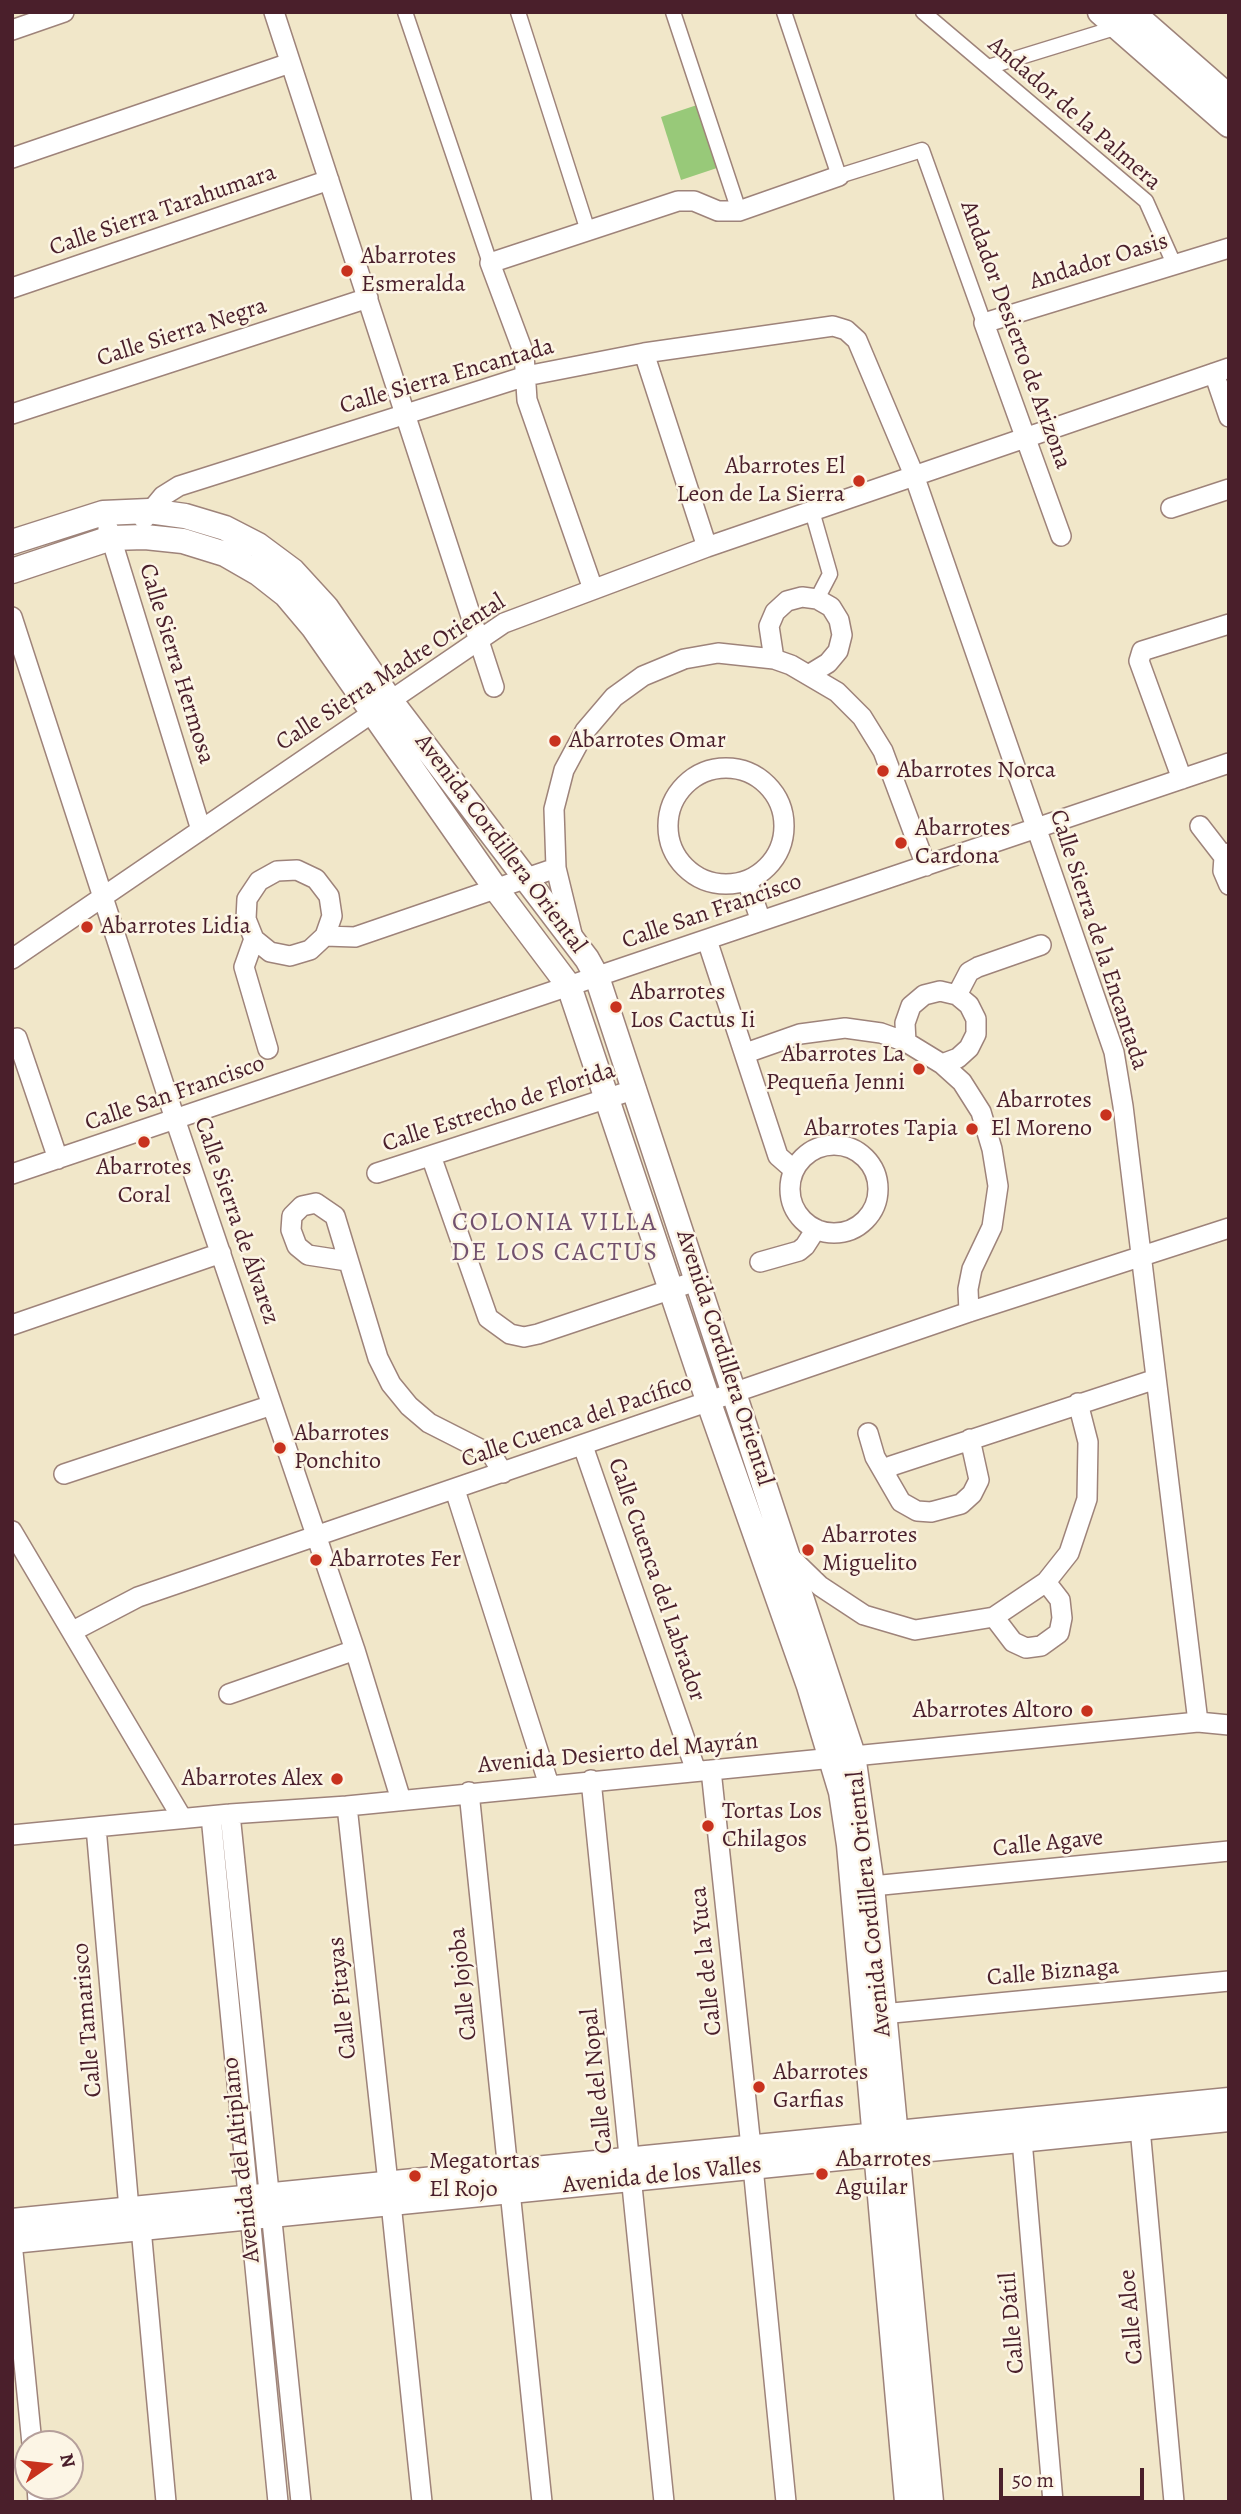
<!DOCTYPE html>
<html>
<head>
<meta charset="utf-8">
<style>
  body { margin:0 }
  #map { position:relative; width:1241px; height:2514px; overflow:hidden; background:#f1e7c9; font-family:Alegreya,serif }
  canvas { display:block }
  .frame { position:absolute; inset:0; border:14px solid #4a1f2b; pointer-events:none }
  .north { position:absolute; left:14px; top:2430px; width:70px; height:70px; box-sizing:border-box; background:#fcf5e5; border:2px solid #b59f9b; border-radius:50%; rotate:76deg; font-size:19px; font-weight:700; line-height:28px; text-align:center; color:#4a1f2b }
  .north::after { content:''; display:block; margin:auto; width:24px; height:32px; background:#c8321e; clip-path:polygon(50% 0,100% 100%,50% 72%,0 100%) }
  .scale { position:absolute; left:999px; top:2468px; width:145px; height:32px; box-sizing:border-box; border:4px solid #4a1f2b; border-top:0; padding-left:9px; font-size:21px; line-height:24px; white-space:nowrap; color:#4a1f2b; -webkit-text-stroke:5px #fcf5e5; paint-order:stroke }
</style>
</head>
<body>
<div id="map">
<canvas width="1241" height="2514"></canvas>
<div class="frame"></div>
<div class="north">N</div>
<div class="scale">50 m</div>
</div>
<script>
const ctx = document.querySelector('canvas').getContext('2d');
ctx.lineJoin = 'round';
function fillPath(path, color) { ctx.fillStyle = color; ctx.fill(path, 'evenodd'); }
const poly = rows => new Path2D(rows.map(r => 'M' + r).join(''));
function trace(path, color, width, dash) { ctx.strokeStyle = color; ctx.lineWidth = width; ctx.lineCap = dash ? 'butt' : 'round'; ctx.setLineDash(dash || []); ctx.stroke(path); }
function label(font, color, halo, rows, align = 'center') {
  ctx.font = font + ' Alegreya,serif'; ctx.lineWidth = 5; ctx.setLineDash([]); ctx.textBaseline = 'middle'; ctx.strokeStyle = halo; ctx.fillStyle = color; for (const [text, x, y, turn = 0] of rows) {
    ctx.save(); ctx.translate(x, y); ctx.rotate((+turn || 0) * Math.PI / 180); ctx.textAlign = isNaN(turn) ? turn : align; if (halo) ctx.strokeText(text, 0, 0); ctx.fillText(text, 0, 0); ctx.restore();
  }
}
fillPath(poly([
  [697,105,717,168,681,180,661,117]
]), '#98c979');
const pedestrian = poly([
  [405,12,490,263],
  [518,12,588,231],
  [673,12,739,211],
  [784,12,839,176,922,150,984,323],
  [923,12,1146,201,1174,264],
  [988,67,1118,27],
  [812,511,830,574,817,599]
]);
const minor = poly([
  [274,12,494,687],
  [12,30,64,12],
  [12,158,290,63],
  [12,288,329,180],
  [644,353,707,547],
  [1214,373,1229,417],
  [12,414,368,298],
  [1171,508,1229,489],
  [144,519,163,496,179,486,526,376,644,353,833,326,846,330,857,340,914,475,1114,1052,1123,1106,1198,1722],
  [108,528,201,830],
  [1061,536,984,323,1229,248],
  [593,589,527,400,524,354,490,263,678,201,694,201,718,211,739,211,839,176],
  [12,617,175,1119,355,1650,401,1800],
  [774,659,769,626,775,612,787,601,802,597,817,599,831,607,839,620,842,635,838,651,828,663,810,674],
  '668 826a58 58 0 1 1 116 0a58 58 0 1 1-116 0Z',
  [1182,779,1139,661,1142,651,1229,624],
  [1200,826,1224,857],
  [1229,853,1224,857,1223,871,1229,885],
  [556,868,573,938],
  [747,881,761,921],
  [325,936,332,916,329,896,316,879,297,870,277,871,259,881,247,899,246,919,254,939,270,952,290,956,310,950,325,936,355,937,556,868,554,809,564,770,585,731,614,697,643,676,684,659,718,653,774,659,791,665,837,692,862,717,883,751,926,866],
  [254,939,244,967,268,1049],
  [707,940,778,1156,794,1170],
  [12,959,504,623,707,547,1229,368],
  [957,995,969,972,978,967,1041,945],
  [17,1038,58,1159],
  [906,1042,905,1023,911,1006,924,995,940,991,957,995,969,1005,976,1019,976,1034,969,1048,958,1058,942,1064],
  [746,1053,800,1034,845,1028,881,1033,906,1042,942,1064,962,1082,981,1112,992,1149,998,1186,992,1227,972,1269,968,1289,969,1312],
  '790 1189a44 44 0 1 1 88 0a44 44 0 1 1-88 0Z',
  [431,1156,488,1318,510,1334,524,1337,538,1334,699,1280],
  [377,1173,636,1089],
  [12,1174,1229,763],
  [347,1261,308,1255,297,1246,291,1230,292,1216,302,1206,316,1203,335,1216,378,1358,391,1384,409,1406,429,1423,492,1455,503,1473],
  [760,1262,799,1251,805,1246,816,1229],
  [12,1325,221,1253],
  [868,1433,875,1457,901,1502,917,1511,931,1512,961,1504,972,1494,979,1480,970,1439],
  [583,1446,696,1771],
  [886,1473,891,1466,1156,1379],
  [64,1474,272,1405],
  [455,1490,549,1785],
  [12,1531,182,1818],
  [788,1555,820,1586,864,1615,915,1630,994,1617,1046,1582,1069,1553,1087,1499,1088,1442,1078,1403],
  [994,1617,1013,1642,1026,1648,1041,1646,1059,1633,1062,1618,1060,1600,1046,1582],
  [73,1631,138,1597,969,1312,1229,1228],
  [229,1694,355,1650],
  [711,1770,751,2147],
  [591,1780,664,2502],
  [469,1792,508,2171],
  [347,1806,388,2183],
  [230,1814,301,2502],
  [211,1816,278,2502],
  [96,1827,129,2209],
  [12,1835,230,1814,347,1806,1198,1722,1229,1725],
  [872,1886,1229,1851],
  [882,2014,1229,1981],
  [1140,2128,1174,2502],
  [1022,2140,1053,2502],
  [753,2167,786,2502],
  [510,2191,542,2502],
  [391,2203,422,2502],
  [141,2228,166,2502],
  [12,2242,32,2444],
  [37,2486,38,2502]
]);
const tertiary = poly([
  [1100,12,1229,125],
  [1132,12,1229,97],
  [12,542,103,513,149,511,185,516,225,528,258,545,293,571,326,607,390,700,587,959,597,977,853,1755,872,1886,931,2502],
  [12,571,111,538,145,537,183,541,225,554,258,573,286,595,313,627,496,889,569,986,709,1403,809,1686,841,1792,849,1845,907,2502],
  [12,2221,1229,2100],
  [12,2241,1229,2119]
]);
trace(pedestrian, '#9e837a', 17);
trace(minor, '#9e837a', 22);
trace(tertiary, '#9e837a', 27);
trace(pedestrian, '#fff', 14);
trace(minor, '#fff', 19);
trace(tertiary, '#fff', 24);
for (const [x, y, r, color] of [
  [347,271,7,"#c8321e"],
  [859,481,7,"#c8321e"],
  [555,741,7,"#c8321e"],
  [883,771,7,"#c8321e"],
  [901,843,7,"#c8321e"],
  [87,927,7,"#c8321e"],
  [616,1007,7,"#c8321e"],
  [919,1069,7,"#c8321e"],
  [1106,1115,7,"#c8321e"],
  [972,1129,7,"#c8321e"],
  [144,1142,7,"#c8321e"],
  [280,1448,7,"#c8321e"],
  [808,1550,7,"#c8321e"],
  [316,1560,7,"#c8321e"],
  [1087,1711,7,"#c8321e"],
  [337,1779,7,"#c8321e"],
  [708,1826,7,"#c8321e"],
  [759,2087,7,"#c8321e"],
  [822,2174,7,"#c8321e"],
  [415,2176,7,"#c8321e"]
]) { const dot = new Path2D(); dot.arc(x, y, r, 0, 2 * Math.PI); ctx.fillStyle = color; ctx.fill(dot); trace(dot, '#fcf5e5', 2.5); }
label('24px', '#4a1f2b', '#fcf5e5', [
  ["Andador de la Palmera",1074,114,41],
  ["Calle Sierra Tarahumara",163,211,-19],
  ["Andador Oasis",1099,262,-17],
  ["Calle Sierra Negra",182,333,-18],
  ["Andador Desierto de Arizona",1015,335,70],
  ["Calle Sierra Encantada",447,377,-16],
  ["Calle Sierra Hermosa",176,664,73],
  ["Calle Sierra Madre Oriental",391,673,-33],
  ["Avenida Cordillera Oriental",500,844,53],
  ["Calle San Francisco",712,912,-19],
  ["Calle Sierra de la Encantada",1098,940,72],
  ["Calle San Francisco",175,1094,-19],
  ["Calle Estrecho de Florida",499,1108,-18],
  ["Calle Sierra de Álvarez",236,1221,71],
  ["Avenida Cordillera Oriental",724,1358,72],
  ["Calle Cuenca del Pacífico",577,1422,-19],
  ["Calle Cuenca del Labrador",656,1580,71],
  ["Avenida Desierto del Mayrán",618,1754,-5],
  ["Calle Agave",1048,1844,-6],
  ["Avenida Cordillera Oriental",870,1904,-96],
  ["Calle de la Yuca",707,1961,-96],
  ["Calle Biznaga",1053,1973,-5],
  ["Calle Jojoba",464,1984,-96],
  ["Calle Pitayas",343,1998,-96],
  ["Calle Tamarisco",88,2020,-95],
  ["Calle del Nopal",598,2081,-96],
  ["Avenida del Altiplano",242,2160,-96],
  ["Avenida de los Valles",662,2176,-6],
  ["Calle Aloe",1132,2317,-95],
  ["Calle Dátil",1013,2323,-95]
]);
label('24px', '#4a1f2b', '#fcf5e5', [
  ["Abarrotes",361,257],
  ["Esmeralda",361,285],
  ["Abarrotes El",845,467,"right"],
  ["Leon de La Sierra",845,495,"right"],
  ["Abarrotes Omar",569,741],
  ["Abarrotes Norca",897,771],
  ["Abarrotes",915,829],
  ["Cardona",915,857],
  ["Abarrotes Lidia",101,927],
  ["Abarrotes",630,993],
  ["Los Cactus Ii",630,1021],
  ["Abarrotes La",905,1055,"right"],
  ["Pequeña Jenni",905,1083,"right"],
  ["Abarrotes",1092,1101,"right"],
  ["El Moreno",1092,1129,"right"],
  ["Abarrotes Tapia",958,1129,"right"],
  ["Abarrotes",144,1168,"center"],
  ["Coral",144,1196,"center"],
  ["Abarrotes",294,1434],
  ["Ponchito",294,1462],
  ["Abarrotes",822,1536],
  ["Miguelito",822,1564],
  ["Abarrotes Fer",330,1560],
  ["Abarrotes Altoro",1073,1711,"right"],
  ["Abarrotes Alex",323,1779,"right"],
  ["Tortas Los",722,1812],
  ["Chilagos",722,1840],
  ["Abarrotes",773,2073],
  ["Garfias",773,2101],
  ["Abarrotes",836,2160],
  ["Aguilar",836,2188],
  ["Megatortas",429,2162],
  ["El Rojo",429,2190]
], 'left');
ctx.letterSpacing = '2px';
label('26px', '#72516e', '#fcf5e5', [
  ["COLONIA VILLA",555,1224],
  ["DE LOS CACTUS",555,1254]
]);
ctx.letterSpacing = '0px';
</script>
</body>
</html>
